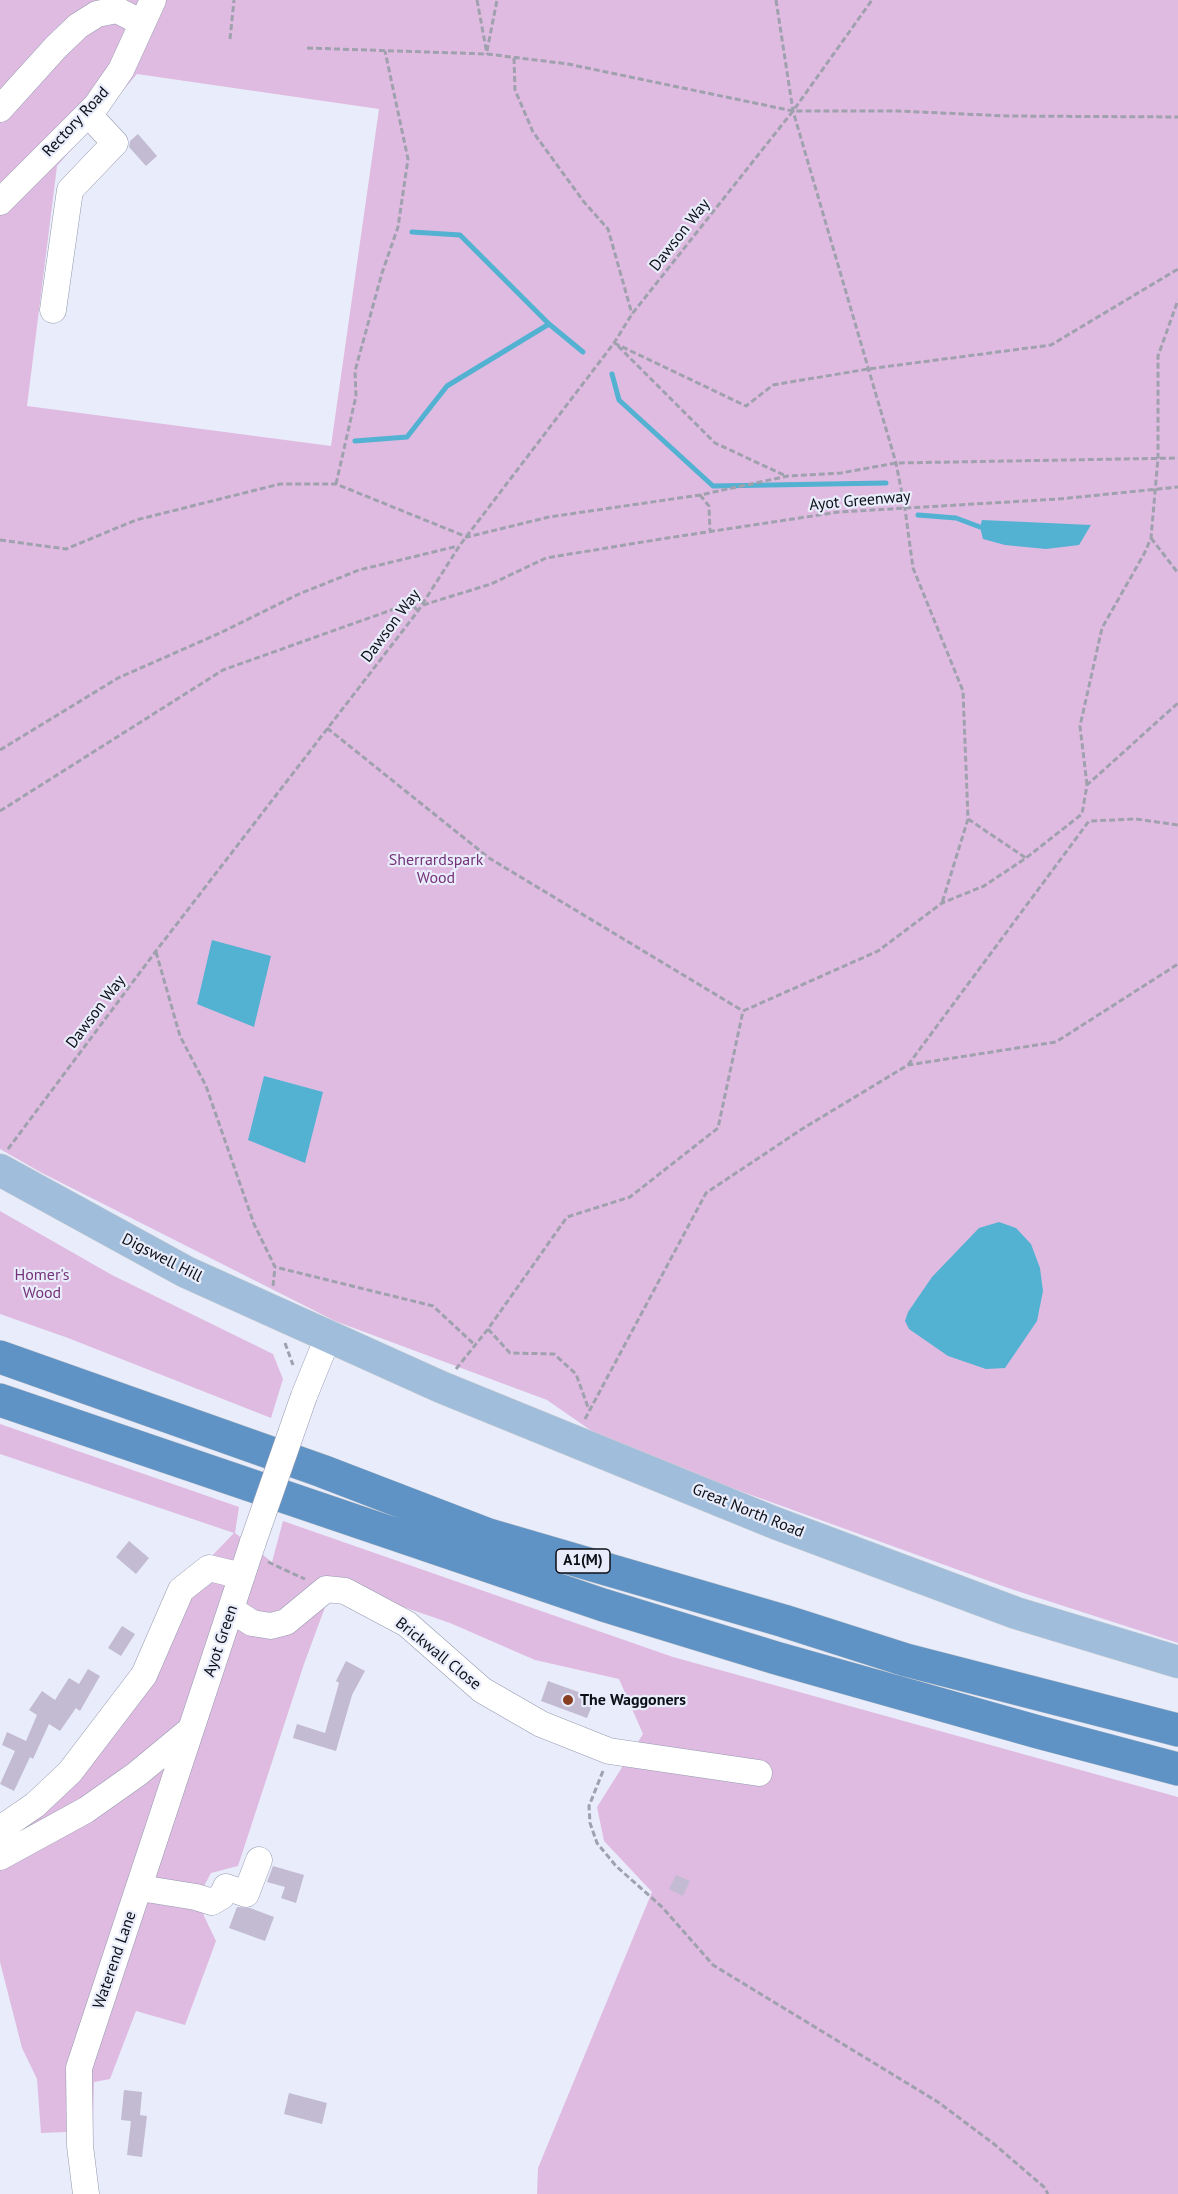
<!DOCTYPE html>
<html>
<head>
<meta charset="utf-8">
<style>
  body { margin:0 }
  canvas { display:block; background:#e9ecfb }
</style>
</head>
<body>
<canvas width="1178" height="2194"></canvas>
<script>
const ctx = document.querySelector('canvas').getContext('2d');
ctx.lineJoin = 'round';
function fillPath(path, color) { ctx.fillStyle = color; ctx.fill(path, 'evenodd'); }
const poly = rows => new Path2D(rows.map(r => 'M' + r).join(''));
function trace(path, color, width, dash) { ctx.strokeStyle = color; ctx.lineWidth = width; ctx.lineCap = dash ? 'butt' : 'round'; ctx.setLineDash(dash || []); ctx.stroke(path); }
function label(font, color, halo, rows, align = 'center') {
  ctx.font = font + ' "PT Sans",sans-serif'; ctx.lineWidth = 4.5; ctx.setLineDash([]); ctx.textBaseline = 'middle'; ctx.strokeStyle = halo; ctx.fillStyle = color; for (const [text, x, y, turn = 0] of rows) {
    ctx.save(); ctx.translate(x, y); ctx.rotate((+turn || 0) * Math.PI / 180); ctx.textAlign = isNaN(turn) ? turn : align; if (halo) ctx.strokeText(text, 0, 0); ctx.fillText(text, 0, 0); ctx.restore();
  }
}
fillPath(poly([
  [0,0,1178,0,1178,1643,1011,1589,688,1472,596,1434,547,1400,335,1321,42,1173,0,1149],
  [137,74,379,109,331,446,27,406,57,166],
  [0,1211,112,1275,273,1354,283,1379,271,1418,68,1338,0,1314],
  [0,1424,239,1507,235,1533,272,1562,283,1521,673,1657,1178,1797,1178,2194,537,2194,538,2168,652,1892,604,1841,597,1807,643,1734,619,1679,535,1660,450,1623,334,1583,304,1664,238,1866,211,1873,197,1899,202,1905,204,1916,216,1941,185,2025,136,2011,110,2079,94,2082,93,2131,41,2133,37,2079,22,2048,0,1962,0,1822,65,1769,206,1562,234,1533,0,1454]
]), '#e0bbe1');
fillPath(poly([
  [982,520,1091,525,1079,545,1046,549,1005,545,983,539,980,527],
  [212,940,271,956,254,1027,197,1004],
  [264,1076,323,1092,305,1163,248,1140],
  [999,1222,1016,1228,1031,1244,1040,1268,1043,1291,1037,1321,1005,1368,986,1369,948,1356,909,1329,905,1321,908,1312,932,1277,979,1228]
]), '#53b1d2');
trace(poly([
  [412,232,460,235,549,324,583,352],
  [612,374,619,400,713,486,886,483],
  [355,441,407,437,447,386,549,324],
  [918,515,956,518,980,527]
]), '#53b1d2', 5);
fillPath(poly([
  [138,134,157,156,146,166,129,147,130,141],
  [129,1541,149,1558,136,1574,116,1557],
  [122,1626,135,1634,121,1656,108,1648],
  [346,1661,365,1671,352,1695,336,1751,293,1738,297,1724,325,1733,339,1683,336,1681],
  [88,1669,100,1676,80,1711,76,1708,60,1731,49,1724,33,1759,30,1757,14,1791,0,1784,15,1751,2,1745,7,1732,26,1741,37,1715,29,1710,42,1691,55,1700,69,1678,79,1684],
  [548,1681,595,1698,587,1718,541,1701],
  [273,1866,304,1875,296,1903,281,1898,285,1887,267,1882],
  [676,1875,690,1881,683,1896,669,1889],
  [237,1907,250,1908,274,1917,265,1941,229,1928],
  [124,2090,142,2092,140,2115,147,2116,142,2157,127,2155,131,2121,121,2120],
  [289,2093,327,2103,322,2124,284,2114]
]), '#c2bbd2');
const minor = poly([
  [0,109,56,47,78,26,97,14,117,10,142,23],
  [0,202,96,106,121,70,153,0],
  [53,310,70,190,115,143,88,114],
  [304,1396,328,1337],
  [232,1610,252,1623,271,1626,286,1622,326,1589,345,1591,407,1624,482,1690,541,1724,609,1751,759,1773],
  [0,1829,35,1805,70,1772,144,1675,181,1590,209,1568,242,1576],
  [0,1857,86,1810,137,1774,189,1731],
  [140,1888,196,1897,212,1902,222,1896,226,1887,246,1894,259,1860],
  [86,2194,80,2146,79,2068,253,1542]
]);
const major = poly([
  [0,1170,186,1272,441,1387,775,1523,1016,1613,1178,1662]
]);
const highway = poly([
  [0,1357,322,1471,486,1534,784,1621,906,1660,1178,1730],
  [0,1400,603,1605,776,1658,1038,1732,1178,1769]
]);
trace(minor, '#949ab0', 27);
trace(major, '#cfcfd0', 33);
trace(highway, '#cfcfd0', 34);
trace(poly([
  [477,0,487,54],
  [776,0,793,111,896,463,905,509,913,568,963,691,968,819,942,903],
  [230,39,234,0],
  [307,48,487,54,568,64,793,111,898,111,1008,116,1178,117],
  [487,51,497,0],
  [514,58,515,90,533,132,584,202,608,229,632,314],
  [614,343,746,406,773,385,868,369,1051,345,1178,269],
  [618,346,715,443,786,476],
  [336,484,356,396,355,371,382,273,398,227,408,159,385,51],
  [700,495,709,506,710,531],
  [1151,538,1178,573],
  [0,540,66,549,136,520,280,484,336,484,467,537,549,517,700,495,788,476,841,473,896,463,1178,458],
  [423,605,491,584,546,558,661,539,839,512,1059,499,1178,487],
  [327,728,489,858,743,1011],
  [0,750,118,678,220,633,299,594,359,570,458,546],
  [1087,785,1080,726,1102,628,1144,554,1151,538,1158,458,1158,356,1178,300],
  [0,811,223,670,411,603,418,611],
  [968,819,1026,858],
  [156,952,180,1036,206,1086,254,1224,275,1267,433,1306,476,1346],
  [908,1065,1089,821,1136,819,1178,825],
  [8,1149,156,951,418,611,460,545,614,343,632,314,793,111,872,0],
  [273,1286,275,1267],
  [488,1329,510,1353,554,1354,576,1374,589,1410],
  [285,1343,293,1365],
  [456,1369,488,1329,567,1217,630,1197,718,1128,743,1011,878,951,942,903,984,886,1026,858,1082,814,1087,785,1178,703],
  [585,1419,706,1193,802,1129,908,1065,1056,1042,1178,964],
  [268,1562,305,1579],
  [603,1771,589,1806,590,1823,597,1843,616,1866,663,1908,713,1965,938,2102,994,2144,1044,2187,1048,2194]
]), '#9fa1ae', 3, [6, 3]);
trace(minor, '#fff', 26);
trace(major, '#a0bedc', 32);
trace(highway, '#6093c5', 33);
const minorBridge = poly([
  [253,1542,304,1396]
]);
trace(minorBridge, '#949ab0', 27, []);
trace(minorBridge, '#fff', 26);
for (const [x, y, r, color] of [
  [568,1700,6,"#873e21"]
]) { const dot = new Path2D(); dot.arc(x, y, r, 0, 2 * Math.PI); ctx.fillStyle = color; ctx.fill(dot); trace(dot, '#e9ecfb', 2); }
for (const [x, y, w] of [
  [583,1561,54]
]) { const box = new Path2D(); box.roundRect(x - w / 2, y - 12, w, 24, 4.5); ctx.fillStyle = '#e9ecfb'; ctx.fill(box); trace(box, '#0d0f16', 1.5); }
label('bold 15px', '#0d0f16', null, [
  ["A1(M)",583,1561]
]);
label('16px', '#0d0f16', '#e9ecfb', [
  ["Rectory Road",76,122,-47],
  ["Dawson Way",680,235,-52],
  ["Ayot Greenway",860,501,-5],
  ["Dawson Way",391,626,-53],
  ["Dawson Way",96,1012,-53],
  ["Digswell Hill",162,1258,27],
  ["Great North Road",748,1511,22],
  ["Ayot Green",221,1641,-71],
  ["Brickwall Close",438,1654,39],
  ["Waterend Lane",115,1960,-71]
]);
label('16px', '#753379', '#e9ecfb', [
  ["Sherrardspark",436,860],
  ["Wood",436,878],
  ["Homer's",42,1275],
  ["Wood",42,1293]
]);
label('bold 16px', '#0d0f16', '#e9ecfb', [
  ["The Waggoners",580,1700]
], 'left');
</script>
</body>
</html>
